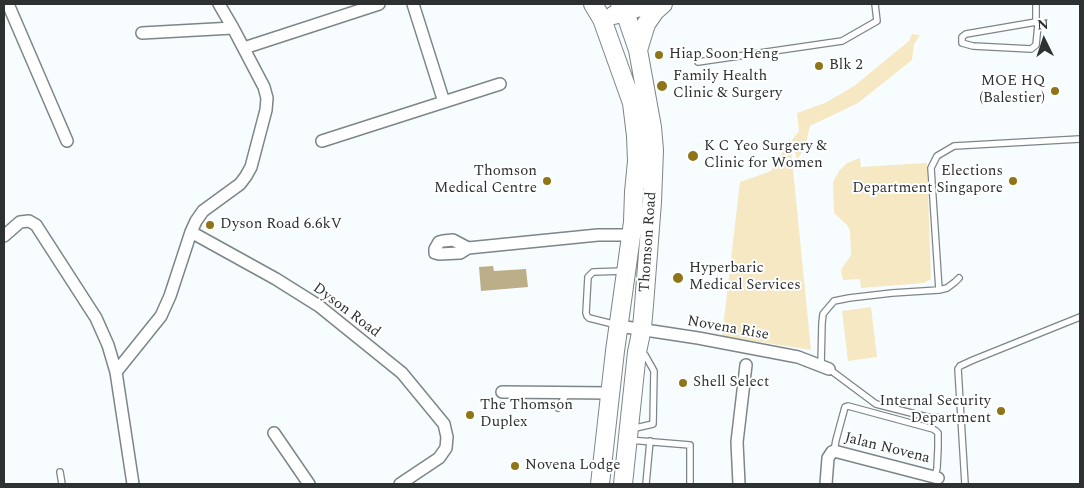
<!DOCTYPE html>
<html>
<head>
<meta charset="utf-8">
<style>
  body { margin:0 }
  #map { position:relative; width:1084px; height:488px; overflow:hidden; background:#f7fdff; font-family:Spectral,serif }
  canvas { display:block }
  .frame { position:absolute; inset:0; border:5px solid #2d3132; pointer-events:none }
  .north { position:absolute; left:1019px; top:15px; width:50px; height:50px; -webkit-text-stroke:4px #fff; paint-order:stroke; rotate:356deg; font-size:14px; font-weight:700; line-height:20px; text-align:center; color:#2d3132 }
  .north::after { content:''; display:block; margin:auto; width:18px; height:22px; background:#2d3132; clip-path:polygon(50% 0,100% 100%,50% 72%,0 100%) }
</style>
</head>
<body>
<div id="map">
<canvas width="1084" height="488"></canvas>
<div class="frame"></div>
<div class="north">N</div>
</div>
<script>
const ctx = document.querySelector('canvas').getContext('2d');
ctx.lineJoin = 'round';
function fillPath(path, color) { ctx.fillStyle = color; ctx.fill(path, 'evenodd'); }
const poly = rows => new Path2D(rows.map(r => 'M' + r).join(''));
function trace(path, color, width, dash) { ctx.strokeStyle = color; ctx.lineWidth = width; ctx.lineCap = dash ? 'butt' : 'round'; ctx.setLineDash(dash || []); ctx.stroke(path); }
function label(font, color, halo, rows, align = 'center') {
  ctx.font = font + ' Spectral,serif'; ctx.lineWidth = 4; ctx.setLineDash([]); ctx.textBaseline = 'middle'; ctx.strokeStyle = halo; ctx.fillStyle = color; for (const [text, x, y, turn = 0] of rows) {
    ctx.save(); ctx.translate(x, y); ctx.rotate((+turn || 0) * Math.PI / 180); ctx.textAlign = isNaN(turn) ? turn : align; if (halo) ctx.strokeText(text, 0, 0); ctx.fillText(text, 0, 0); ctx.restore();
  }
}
fillPath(poly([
  [912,34,920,35,914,44,912,60,858,103,810,126,805,147,797,160,792,140,799,131,797,113,825,103,854,86,909,41],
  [790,139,811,350,722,336,740,182,771,171],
  [860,158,861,167,927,163,931,279,924,283,861,288,860,279,843,280,841,270,851,255,850,231,847,225,834,213,833,182,839,171,847,163],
  [871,307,877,357,848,361,842,311]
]), '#f6e8c2');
fillPath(poly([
  [493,266,494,271,526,269,528,287,481,291,479,267]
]), '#bcae89');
const lane = poly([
  [1036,22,966,34,962,37,962,43,973,46,1031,49,1036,45,1038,25,1036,22,1036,4],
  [698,62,842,41,877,21,875,4],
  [939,290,931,168,937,156,954,146,1080,139],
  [617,325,589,318,587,316,586,313,588,277,593,272,624,271],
  [821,366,822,323,823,314,834,301,849,298,892,293,939,290,947,288,955,282,959,278],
  [829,369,876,404,927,417,961,419],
  [558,408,568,392],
  [631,429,653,424,654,371,645,355,641,353],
  [629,440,690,445,690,484],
  [834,451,836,440,845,407,848,406,933,429,936,431,938,433,938,448,937,468,935,477],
  [60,472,62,484],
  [646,484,650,441],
  [965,484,958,369,960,366,973,360,1080,317]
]);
const street = poly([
  [8,4,67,141],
  [413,4,444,102],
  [142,33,233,28],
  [244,48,379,4],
  [322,141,500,84],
  [191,232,276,279,319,306,402,373,444,424,447,437,446,448,439,458,400,484],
  [4,236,20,222,29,221,36,225,96,318,108,345,116,372,133,484],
  [468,248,453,240,443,241,439,242,435,249,435,253,439,254,460,253,468,248,598,235,631,235],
  [619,326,698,338,798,357,829,369],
  [116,372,161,316,170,296,191,232,196,221,203,211,240,184,246,176,251,167,266,110,267,98,264,87,233,28,219,4],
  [502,392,610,393],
  [274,433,309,484],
  [739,484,737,442,746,365],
  [826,484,828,458,832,452,834,451,938,478]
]);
const primary = poly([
  [593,4,602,19,632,103,636,136,637,161,634,192,633,222,615,351,600,484],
  [620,4,625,12,638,50,652,127,654,150,652,202,644,305,642,328,637,352,623,484],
  [614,15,650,4],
  [638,50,646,24,655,11,663,4]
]);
trace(lane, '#7c8588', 8);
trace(street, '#7c8588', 14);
trace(primary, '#7c8588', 20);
trace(lane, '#fff', 5.5);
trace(street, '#fff', 11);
trace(primary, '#fff', 18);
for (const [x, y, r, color] of [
  [659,55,5,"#8f7418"],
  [819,66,5,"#8f7418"],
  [662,86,6,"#8f7418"],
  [1055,91,5,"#8f7418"],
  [693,156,6,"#8f7418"],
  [547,181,5,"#8f7418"],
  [1013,181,5,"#8f7418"],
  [210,225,5,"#8f7418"],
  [678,278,6,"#8f7418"],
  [683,383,5,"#8f7418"],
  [1001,411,5,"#8f7418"],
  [470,415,5,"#8f7418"],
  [515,466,5,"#8f7418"]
]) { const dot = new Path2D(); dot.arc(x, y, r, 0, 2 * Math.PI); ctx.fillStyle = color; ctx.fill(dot); trace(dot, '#fff', 2); }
label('15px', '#2d3132', '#fff', [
  ["Hiap Soon Heng",669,55],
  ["Blk 2",829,66],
  ["Family Health",673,77],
  ["Clinic & Surgery",673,94],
  ["MOE HQ",1045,82,"right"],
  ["(Balestier)",1045,99,"right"],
  ["K C Yeo Surgery &",704,147],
  ["Clinic for Women",704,164],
  ["Thomson",537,172,"right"],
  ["Medical Centre",537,189,"right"],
  ["Elections",1003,172,"right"],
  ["Department Singapore",1003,189,"right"],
  ["Dyson Road 6.6kV",220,225],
  ["Hyperbaric",689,269],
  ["Medical Services",689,286],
  ["Shell Select",693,383],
  ["Internal Security",991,402,"right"],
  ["Department",991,419,"right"],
  ["The Thomson",480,406],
  ["Duplex",480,423],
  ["Novena Lodge",525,466]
], 'left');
label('15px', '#2d3132', '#fff', [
  ["Thomson Road",649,242,-86],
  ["Dyson Road",346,311,37],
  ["Novena Rise",728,329,10],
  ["Jalan Novena",887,449,14]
]);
</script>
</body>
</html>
